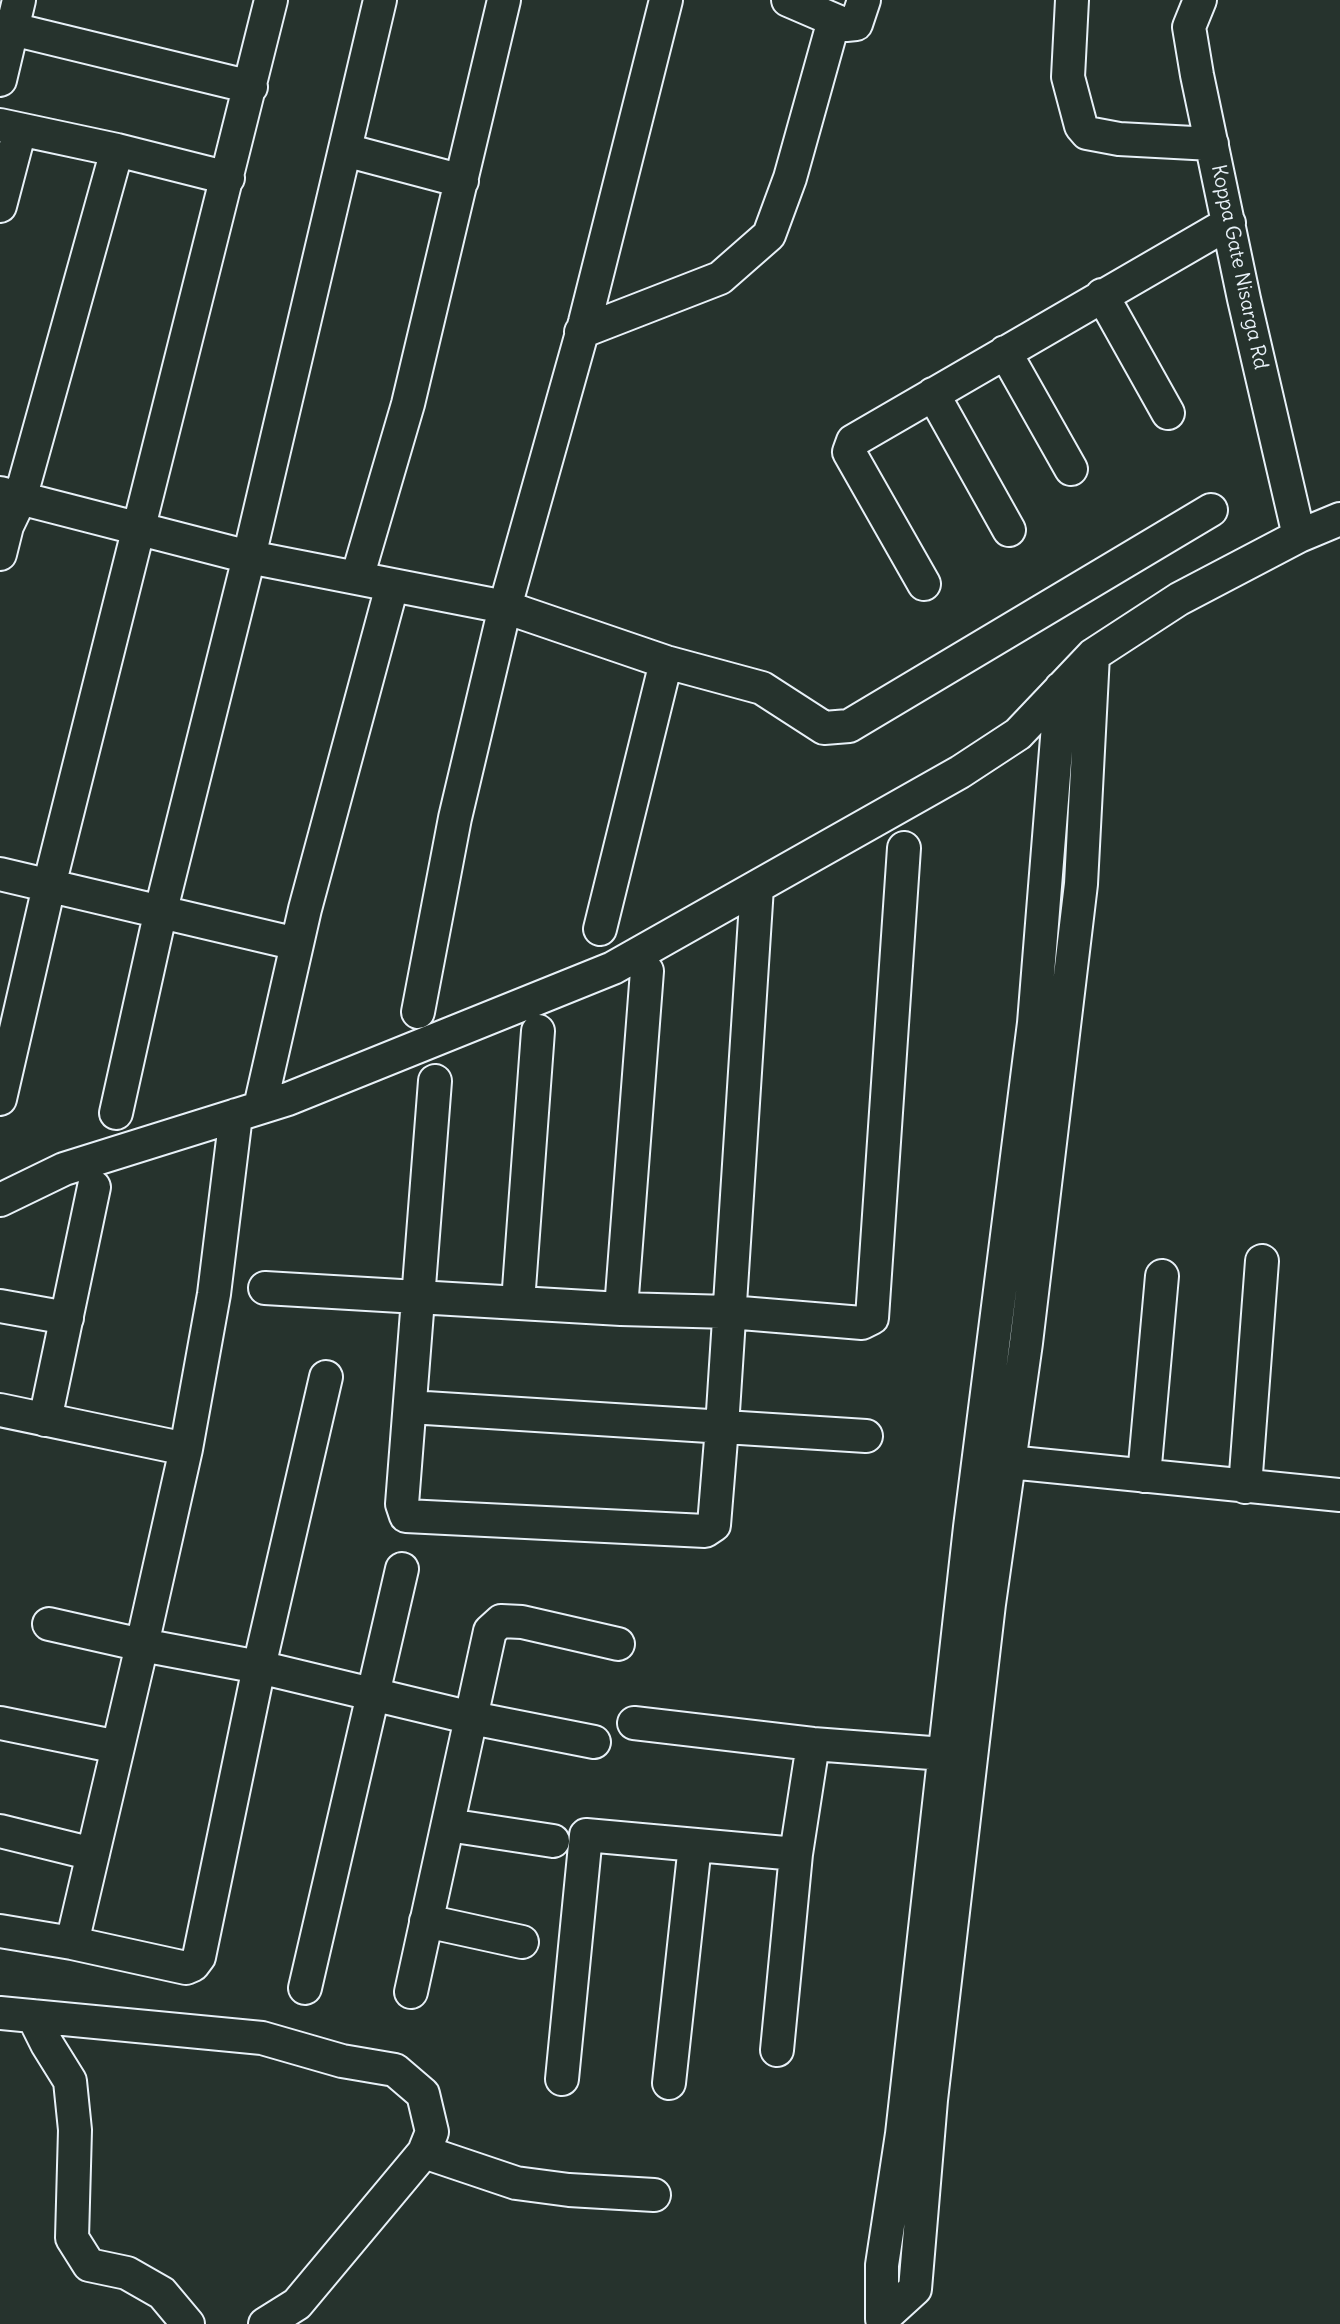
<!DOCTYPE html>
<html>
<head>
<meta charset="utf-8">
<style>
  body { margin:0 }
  canvas { display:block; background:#26332d }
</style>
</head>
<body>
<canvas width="1340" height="2324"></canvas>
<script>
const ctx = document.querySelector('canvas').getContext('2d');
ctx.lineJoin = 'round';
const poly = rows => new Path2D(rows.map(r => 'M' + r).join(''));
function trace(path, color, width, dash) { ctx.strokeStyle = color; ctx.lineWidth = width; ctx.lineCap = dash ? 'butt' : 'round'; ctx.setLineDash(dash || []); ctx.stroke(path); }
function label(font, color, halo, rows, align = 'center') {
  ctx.font = font + ' Delius,sans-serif'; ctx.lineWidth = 4.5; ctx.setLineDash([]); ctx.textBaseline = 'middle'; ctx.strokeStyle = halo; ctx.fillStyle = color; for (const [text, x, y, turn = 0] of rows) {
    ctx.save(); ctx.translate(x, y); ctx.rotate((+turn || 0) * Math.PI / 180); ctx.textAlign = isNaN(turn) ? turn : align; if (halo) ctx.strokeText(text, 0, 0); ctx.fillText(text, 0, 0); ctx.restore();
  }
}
const minor = poly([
  [788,0,846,25,856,24,864,0],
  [1072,0,1068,77,1081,126,1087,133,1119,139,1212,144],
  [1200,0,1189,27,1197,75,1244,299,1299,536],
  [0,26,251,87],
  [0,80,19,0],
  [0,125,117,150,228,178],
  [345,150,462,181],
  [0,206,20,130],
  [1102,295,1168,413],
  [581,332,720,278,769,235,790,178,834,20],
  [1005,352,1071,469],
  [933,394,1009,530],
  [0,493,249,557,505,607,666,662,762,688,824,728,849,726,1211,510],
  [0,554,7,526,20,499,117,150],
  [357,578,408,404,504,0],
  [924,584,849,452,853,441,1229,223],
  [1061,688,1034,1023,970,1527,902,2134,882,2265,882,2319,915,2289,931,2100,989,1604,1026,1343,1081,884,1093,655],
  [0,874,297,944],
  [600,929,666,662],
  [418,1012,455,818,505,607,585,322,666,0],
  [435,1081,402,1504,406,1516,705,1531,714,1525,722,1427,757,887],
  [0,1099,49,886,271,0],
  [260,1107,305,909,392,586],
  [116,1113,161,910,249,557,380,0],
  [0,1200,64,1169,288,1099,613,968,960,772,1018,734,1093,655,1179,599,1299,536,1340,519],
  [265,1288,621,1309,729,1312,862,1323,872,1318,904,848],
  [518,1302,538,1031],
  [0,1306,67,1318],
  [621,1309,647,971],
  [410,1407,866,1436],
  [0,1410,186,1449],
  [45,1420,94,1187],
  [1009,1462,1340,1495],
  [1144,1476,1162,1276],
  [1245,1487,1262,1261],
  [49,1624,142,1645,259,1667,472,1718,594,1742],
  [0,1723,118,1747],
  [634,1723,813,1744,944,1754],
  [448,1825,553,1841],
  [0,1831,93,1854],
  [426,1921,522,1942],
  [0,1931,72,1943,186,1968,193,1965,199,1957,259,1667,326,1377],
  [72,1943,142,1645,186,1449,214,1294,236,1115],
  [305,1988,402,1569],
  [411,1992,490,1631,501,1621,522,1622,618,1644],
  [0,2013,262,2038,342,2061,395,2070,423,2094,432,2132,424,2152,297,2304,265,2324],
  [33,2016,47,2044,70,2081,75,2130,72,2238,89,2265,127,2273,162,2293,188,2324],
  [777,2050,796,1854],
  [562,2079,586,1835,796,1854,813,1744],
  [669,2083,695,1845],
  [424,2152,516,2183,569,2190,654,2195]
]);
trace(minor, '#e8f1f8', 36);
trace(minor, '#26332d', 32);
label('20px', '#e8f1f8', '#26332d', [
  ["Koppa Gate Nisarga Rd",1239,267,78]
]);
</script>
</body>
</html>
